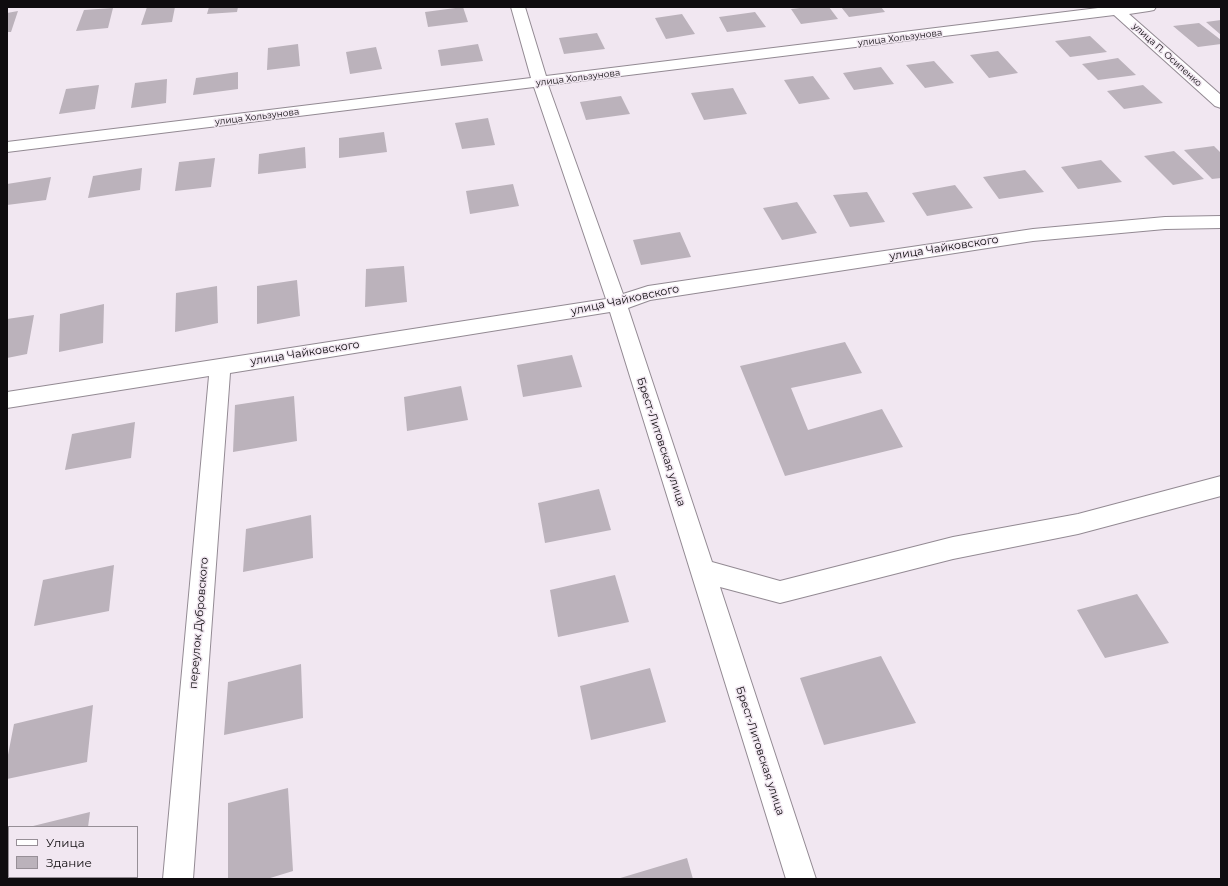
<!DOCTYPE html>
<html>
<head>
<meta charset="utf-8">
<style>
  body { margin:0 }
  #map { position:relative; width:1228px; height:886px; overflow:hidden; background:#f1e7f1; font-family:Montserrat,sans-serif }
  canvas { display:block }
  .frame { position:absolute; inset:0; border:8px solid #0f0c0f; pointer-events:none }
  .legend { position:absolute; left:8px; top:826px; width:130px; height:52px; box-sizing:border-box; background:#f1e7f1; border:1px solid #978f97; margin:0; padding:5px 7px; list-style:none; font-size:12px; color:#0f0c0f }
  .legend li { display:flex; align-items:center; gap:8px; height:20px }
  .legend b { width:20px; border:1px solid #978f97 }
</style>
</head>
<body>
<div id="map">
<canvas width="1228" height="886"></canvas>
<div class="frame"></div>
<ul class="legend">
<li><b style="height:5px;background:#fff"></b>Улица</li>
<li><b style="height:11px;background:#bbb2bb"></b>Здание</li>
</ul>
</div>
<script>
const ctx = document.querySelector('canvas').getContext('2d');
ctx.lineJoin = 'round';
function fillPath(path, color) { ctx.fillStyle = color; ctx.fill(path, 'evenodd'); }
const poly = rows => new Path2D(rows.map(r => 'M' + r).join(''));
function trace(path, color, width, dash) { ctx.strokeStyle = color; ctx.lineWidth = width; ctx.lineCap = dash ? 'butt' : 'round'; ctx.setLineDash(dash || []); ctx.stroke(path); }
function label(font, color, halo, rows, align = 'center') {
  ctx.font = font + ' Montserrat,sans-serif'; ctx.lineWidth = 3; ctx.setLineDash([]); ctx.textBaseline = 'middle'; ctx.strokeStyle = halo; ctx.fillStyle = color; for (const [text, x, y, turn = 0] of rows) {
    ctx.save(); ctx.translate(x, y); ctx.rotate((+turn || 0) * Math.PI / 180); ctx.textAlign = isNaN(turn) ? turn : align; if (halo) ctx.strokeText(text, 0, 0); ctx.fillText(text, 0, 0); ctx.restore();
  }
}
fillPath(poly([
  [147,7,175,7,172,22,141,25],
  [209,7,238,7,237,12,207,14],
  [463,7,468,22,428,27,425,12],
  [808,7,829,7,838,19,801,24,791,9],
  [841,7,881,7,885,12,849,17],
  [113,8,108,28,76,31,84,10],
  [18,11,11,32,7,32,7,13],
  [755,12,766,27,727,32,719,17],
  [682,14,695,34,666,39,655,18],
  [1221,20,1221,35,1206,22],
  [1199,23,1221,40,1221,44,1198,47,1173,26],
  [597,33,605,49,564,54,559,38],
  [1090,36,1107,52,1070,57,1055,41],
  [298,44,300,66,267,70,268,48],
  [478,44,483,61,441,66,438,50],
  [376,47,382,69,350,74,346,52],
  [998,51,1018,73,989,78,970,55],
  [1118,58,1136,75,1098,80,1082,64],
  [934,61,954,83,925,88,906,65],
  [881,67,894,84,854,90,843,73],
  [238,72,238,89,193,95,196,78],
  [813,76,830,99,799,104,784,80],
  [167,79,166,103,131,108,135,83],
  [99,85,95,109,59,114,66,89],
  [1143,85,1163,103,1124,109,1107,91],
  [733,88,747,114,704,120,691,93],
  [621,96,630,114,586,120,580,102],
  [488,118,495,145,462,149,455,123],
  [384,132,387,152,339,158,339,138],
  [1214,146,1221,153,1221,178,1212,179,1184,150],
  [305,147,306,168,258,174,259,154],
  [1174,151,1204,179,1173,185,1144,156],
  [215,158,211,187,175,191,179,162],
  [1101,160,1122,182,1078,189,1061,167],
  [142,168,140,190,88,198,93,176],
  [1025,170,1044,192,999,199,983,177],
  [51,177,46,200,7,205,7,184],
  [513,184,519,206,470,214,466,191],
  [955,185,973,208,927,216,912,193],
  [867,192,885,222,850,227,833,195],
  [797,202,817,233,782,240,763,208],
  [680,232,691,257,641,265,633,240],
  [404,266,407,302,365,307,366,269],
  [297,280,300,316,257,324,257,286],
  [217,286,218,323,175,332,176,293],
  [104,304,103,343,59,352,60,314],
  [34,315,27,354,7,358,7,319],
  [845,342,862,373,791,388,808,430,882,409,903,447,785,476,740,366],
  [572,355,582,387,523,397,517,365],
  [461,386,468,420,407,431,404,397],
  [294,396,297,441,233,452,235,405],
  [135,422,131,458,65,470,72,434],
  [599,489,611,530,545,543,538,503],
  [311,515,313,558,243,572,246,529],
  [114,565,109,611,34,626,43,580],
  [615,575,629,622,558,637,550,590],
  [1137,594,1169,643,1105,658,1077,610],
  [881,656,916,723,824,745,800,678],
  [301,664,303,718,224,735,228,682],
  [650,668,666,722,591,740,580,686],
  [93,705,87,762,7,779,7,760,14,724],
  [288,788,293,871,267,879,228,879,228,803],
  [90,812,88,827,33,827,33,826],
  [7,833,9,833,9,877,85,878,79,879,7,879],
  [687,858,693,879,617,879]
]), '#bbb2bb');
const minor = poly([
  [511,7,525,7,546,76,1106,7,1156,7,1154,10,1149,11,1129,14,1221,95,1221,108,1215,106,1114,15,548,85,623,294,648,286,1033,229,1165,217,1221,216,1221,228,1165,229,1033,241,650,300,628,308,712,562,780,581,953,537,1078,514,1221,476,1221,496,1078,534,953,559,780,603,720,587,816,879,786,879,610,312,230,373,193,879,163,879,209,376,7,408,7,392,606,299,534,87,7,152,7,142,531,78,511,7]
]);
trace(minor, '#938a93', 2);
fillPath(minor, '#fff');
label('9px', '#0f0c0f', '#f1e7f1', [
  ["улица Хользунова",900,38,-7],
  ["улица П. Осипенко",1167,55,42],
  ["улица Хользунова",578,78,-7],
  ["улица Хользунова",257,117,-7]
]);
label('11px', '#0f0c0f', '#f1e7f1', [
  ["улица Чайковского",944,248,-9],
  ["улица Чайковского",625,300,-12],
  ["улица Чайковского",305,353,-9],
  ["Брест-Литовская улица",661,442,72],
  ["переулок Дубровского",199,623,-85],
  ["Брест-Литовская улица",760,751,72]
]);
</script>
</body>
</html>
